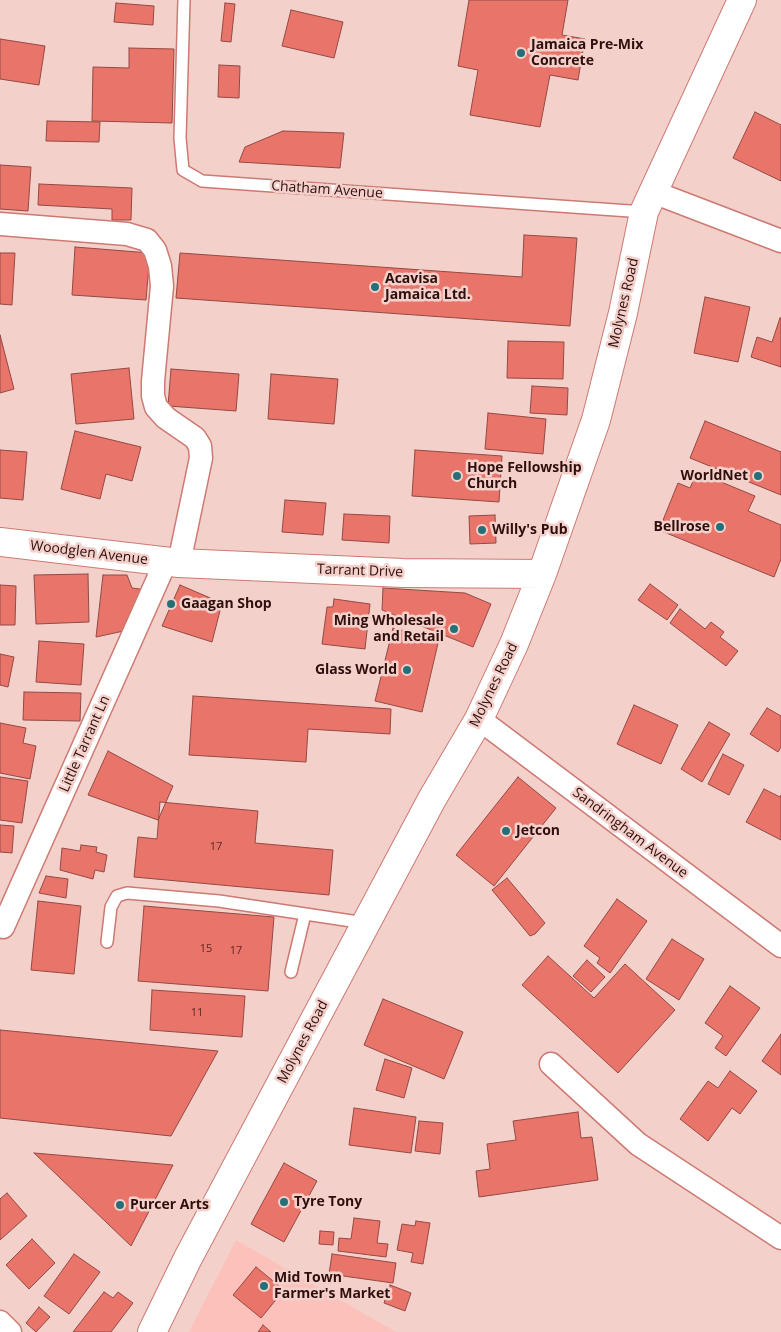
<!DOCTYPE html>
<html>
<head>
<meta charset="utf-8">
<style>
  body { margin:0 }
  canvas { display:block; background:#f4d0cb }
</style>
</head>
<body>
<canvas width="781" height="1332"></canvas>
<script>
const ctx = document.querySelector('canvas').getContext('2d');
ctx.lineJoin = 'round';
function fillPath(path, color) { ctx.fillStyle = color; ctx.fill(path, 'evenodd'); }
const poly = rows => new Path2D(rows.map(r => 'M' + r).join(''));
function trace(path, color, width, dash) { ctx.strokeStyle = color; ctx.lineWidth = width; ctx.lineCap = dash ? 'butt' : 'round'; ctx.setLineDash(dash || []); ctx.stroke(path); }
function label(font, color, halo, rows, align = 'center') {
  ctx.font = font + ' "Open Sans",sans-serif'; ctx.lineWidth = 5; ctx.setLineDash([]); ctx.textBaseline = 'middle'; ctx.strokeStyle = halo; ctx.fillStyle = color; for (const [text, x, y, turn = 0] of rows) {
    ctx.save(); ctx.translate(x, y); ctx.rotate((+turn || 0) * Math.PI / 180); ctx.textAlign = isNaN(turn) ? turn : align; if (halo) ctx.strokeText(text, 0, 0); ctx.fillText(text, 0, 0); ctx.restore();
  }
}
fillPath(poly([
  [236,1240,396,1332,189,1332]
]), '#fcc1ba');
const building = poly([
  [469,0,568,0,562,35,585,39,578,80,550,75,540,127,470,115,478,70,458,66,469,0],
  [116,3,154,6,153,25,114,22,116,3],
  [225,3,235,4,231,42,221,41,225,3],
  [291,10,343,22,334,58,282,46,291,10],
  [0,39,45,46,39,85,0,79,0,39],
  [129,48,174,49,172,123,92,121,93,67,129,68,129,48],
  [219,65,240,66,239,98,218,97,219,65],
  [755,112,781,125,781,181,733,158,755,112],
  [47,121,100,122,99,142,46,141,47,121],
  [283,131,344,133,340,168,239,162,245,147,283,131],
  [0,165,31,167,28,211,0,209,0,165],
  [39,184,132,188,131,220,112,220,112,209,38,205,39,184],
  [524,235,577,238,570,326,176,298,180,253,522,277,524,235],
  [75,247,150,253,146,300,72,295,75,247],
  [0,253,15,253,12,305,0,304,0,253],
  [705,297,750,307,738,362,694,353,705,297],
  [780,318,781,318,781,367,751,357,757,337,772,342,780,318],
  [0,335,14,389,0,393,0,335],
  [508,341,564,342,563,379,507,378,508,341],
  [129,368,134,419,76,424,71,374,129,368],
  [171,369,239,374,236,411,168,406,171,369],
  [271,374,338,379,334,424,268,419,271,374],
  [532,386,568,388,567,415,530,413,532,386],
  [488,413,546,419,543,454,485,449,488,413],
  [705,421,781,452,781,495,690,458,705,421],
  [75,431,141,447,132,481,106,474,100,499,61,489,75,431],
  [0,450,27,452,23,500,0,498,0,450],
  [415,450,502,456,499,502,412,496,415,450],
  [697,472,755,496,748,511,781,525,781,559,774,577,659,530,678,483,690,488,697,472],
  [285,500,326,503,323,535,282,532,285,500],
  [344,514,390,516,389,543,342,540,344,514],
  [495,515,496,543,470,544,469,516,495,515],
  [88,574,89,622,36,624,34,575,88,574],
  [103,575,127,575,132,588,147,590,133,629,96,637,103,575],
  [650,584,678,605,667,620,638,600,650,584],
  [0,585,16,586,15,625,0,625,0,585],
  [180,585,222,603,212,642,162,626,180,585],
  [383,588,465,593,491,604,473,647,382,610,383,588],
  [334,599,370,604,365,649,322,644,327,607,333,607,334,599],
  [680,609,705,629,711,622,724,632,720,637,738,651,726,666,670,623,680,609],
  [393,628,439,639,422,712,375,701,393,628],
  [39,641,84,644,81,685,36,682,39,641],
  [0,654,14,657,8,687,0,685,0,654],
  [24,692,81,693,80,721,23,720,24,692],
  [193,696,391,709,390,734,308,729,306,762,189,755,193,696],
  [634,705,678,725,661,764,617,744,634,705],
  [767,708,781,716,781,747,778,752,750,734,767,708],
  [709,722,730,734,702,782,681,769,709,722],
  [0,723,26,728,23,743,36,746,30,779,0,773,0,723],
  [108,751,173,786,158,820,88,795,108,751],
  [723,754,744,765,729,795,708,784,723,754],
  [0,777,28,781,22,823,0,820,0,777],
  [518,777,556,808,494,886,456,855,518,777],
  [764,789,780,797,781,795,781,840,746,822,764,789],
  [160,802,258,811,255,843,333,850,329,895,134,877,138,837,157,839,160,802],
  [0,825,14,826,12,853,0,852,0,825],
  [81,845,97,847,96,852,107,855,104,872,95,870,93,879,60,870,62,848,80,851,81,845],
  [46,876,68,879,66,898,39,893,46,876],
  [507,878,545,923,535,934,530,936,492,890,507,878],
  [617,899,647,921,610,973,597,963,600,958,584,946,617,899],
  [38,901,81,906,74,974,31,970,38,901],
  [144,906,274,917,268,991,138,981,144,906],
  [672,939,704,959,679,1000,646,979,672,939],
  [548,956,594,998,625,964,675,1010,618,1073,522,985,548,956],
  [587,960,605,977,591,992,573,976,587,960],
  [730,986,760,1008,726,1056,715,1048,723,1036,705,1023,730,986],
  [152,990,245,996,242,1037,150,1030,152,990],
  [383,999,463,1032,444,1079,364,1045,383,999],
  [0,1030,218,1051,171,1136,0,1118,0,1030],
  [781,1034,781,1075,762,1061,781,1034],
  [385,1059,412,1068,404,1098,376,1090,385,1059],
  [730,1071,757,1091,740,1114,732,1108,708,1141,680,1119,708,1081,718,1088,730,1071],
  [354,1108,416,1117,411,1153,349,1145,354,1108],
  [578,1112,581,1138,592,1137,598,1180,479,1197,476,1171,490,1169,487,1144,516,1140,513,1121,578,1112],
  [419,1121,443,1123,440,1154,415,1151,419,1121],
  [34,1153,173,1165,131,1246,34,1153],
  [284,1163,317,1181,284,1242,251,1224,284,1163],
  [7,1193,27,1216,0,1240,0,1199,7,1193],
  [354,1218,380,1221,377,1243,388,1244,386,1257,338,1251,339,1238,351,1239,354,1218],
  [416,1221,430,1223,423,1264,411,1262,413,1253,397,1250,402,1224,415,1226,416,1221],
  [320,1231,334,1232,333,1245,319,1244,320,1231],
  [32,1239,55,1263,29,1289,6,1265,32,1239],
  [74,1254,100,1272,69,1314,44,1296,74,1254],
  [332,1254,396,1263,393,1283,329,1274,332,1254],
  [256,1267,284,1290,261,1318,233,1295,256,1267],
  [390,1285,411,1293,405,1311,384,1303,390,1285],
  [104,1292,113,1298,118,1292,133,1303,111,1332,73,1332,104,1292],
  [39,1307,50,1317,36,1332,26,1323,39,1307],
  [263,1325,271,1332,258,1332,263,1325]
]);
fillPath(building, '#e8746a');
trace(building, '#954943', 1);
const lane = poly([
  [184,0,180,138,183,170,202,181,644,212],
  [107,942,111,907,117,896,127,893,219,901,365,923],
  [291,972,305,914]
]);
const street = poly([
  [653,192,781,241],
  [0,224,127,234,147,240,155,250,160,266,162,286,153,381,153,396,156,407,166,418,195,438,200,446,201,458,179,563],
  [479,719,781,946],
  [3,927,166,561],
  [551,1064,638,1144,781,1238],
  [0,1322,10,1332]
]);
const secondary = poly([
  [0,542,179,563,403,573,542,574],
  [152,1332,188,1258,432,799,479,719,514,644,542,574,596,420,623,313,644,212,742,0]
]);
trace(lane, '#cc7a72', 14);
trace(street, '#cc7a72', 25);
trace(secondary, '#cc7a72', 30);
trace(lane, '#fff', 11);
trace(street, '#fff', 22);
trace(secondary, '#fff', 28);
for (const [x, y, r, color] of [
  [521,53,5,"#256f78"],
  [375,287,5,"#256f78"],
  [457,476,5,"#256f78"],
  [758,476,5,"#256f78"],
  [720,527,5,"#256f78"],
  [482,530,5,"#256f78"],
  [171,604,5,"#256f78"],
  [454,629,5,"#256f78"],
  [407,670,5,"#256f78"],
  [506,831,5,"#256f78"],
  [284,1202,5,"#256f78"],
  [120,1205,5,"#256f78"],
  [264,1286,5,"#256f78"]
]) { const dot = new Path2D(); dot.arc(x, y, r, 0, 2 * Math.PI); ctx.fillStyle = color; ctx.fill(dot); trace(dot, '#f4d0cb', 2); }
label('11px', '#5c2824', null, [
  ["17",216,847],
  ["15",206,949],
  ["17",236,951],
  ["11",197,1013]
]);
label('bold 14px', '#2e0f0d', '#f4d0cb', [
  ["Jamaica Pre-Mix",531,45],
  ["Concrete",531,61],
  ["Acavisa",385,279],
  ["Jamaica Ltd.",385,295],
  ["Hope Fellowship",467,468],
  ["Church",467,484],
  ["WorldNet",748,476,"right"],
  ["Bellrose",710,527,"right"],
  ["Willy's Pub",492,530],
  ["Gaagan Shop",181,604],
  ["Ming Wholesale",444,621,"right"],
  ["and Retail",444,637,"right"],
  ["Glass World",397,670,"right"],
  ["Jetcon",516,831],
  ["Tyre Tony",294,1202],
  ["Purcer Arts",130,1205],
  ["Mid Town",274,1278],
  ["Farmer's Market",274,1294]
], 'left');
label('14px', '#2e0f0d', '#f4d0cb', [
  ["Chatham Avenue",327,190,4],
  ["Molynes Road",624,303,-77],
  ["Woodglen Avenue",89,553,7],
  ["Tarrant Drive",360,571,2],
  ["Molynes Road",494,685,-64],
  ["Little Tarrant Ln",85,744,-66],
  ["Sandringham Avenue",630,833,37],
  ["Molynes Road",303,1042,-62]
]);
</script>
</body>
</html>
